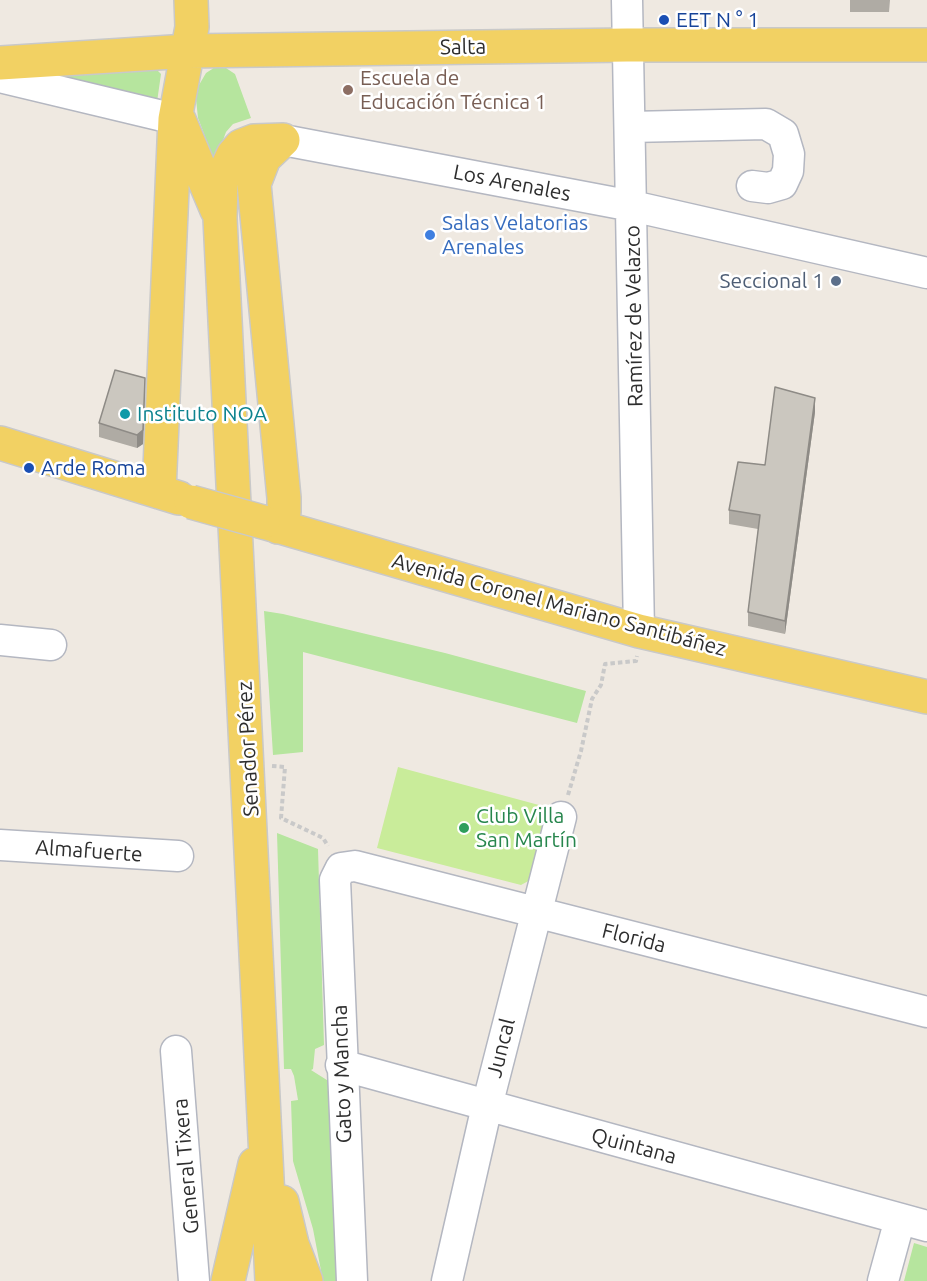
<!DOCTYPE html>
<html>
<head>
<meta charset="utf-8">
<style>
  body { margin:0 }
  canvas { display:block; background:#efe9e1 }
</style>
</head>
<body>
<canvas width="927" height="1281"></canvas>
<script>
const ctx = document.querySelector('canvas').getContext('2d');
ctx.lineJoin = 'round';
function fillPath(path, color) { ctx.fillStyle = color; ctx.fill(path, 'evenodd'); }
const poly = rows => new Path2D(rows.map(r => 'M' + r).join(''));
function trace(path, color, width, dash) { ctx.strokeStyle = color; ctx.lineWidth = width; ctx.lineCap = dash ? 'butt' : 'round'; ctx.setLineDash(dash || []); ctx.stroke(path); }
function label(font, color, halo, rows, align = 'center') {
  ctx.font = font + ' Ubuntu,sans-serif'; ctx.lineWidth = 5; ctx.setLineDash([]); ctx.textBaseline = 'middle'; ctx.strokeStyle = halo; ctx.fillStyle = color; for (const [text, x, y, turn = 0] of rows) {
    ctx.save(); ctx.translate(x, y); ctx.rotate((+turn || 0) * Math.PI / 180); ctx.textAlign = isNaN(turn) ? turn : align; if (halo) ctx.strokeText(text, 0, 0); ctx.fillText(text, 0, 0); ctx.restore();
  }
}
fillPath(poly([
  [220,64,235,74,251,118,233,124,226,132,219,151,214,180,211,152,198,118,196,99,199,85,206,73],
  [157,70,161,74,157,102,48,75],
  [264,611,283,614,445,653,586,691,577,723,303,652,303,752,273,755],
  [277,833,318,849,324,1045,315,1049,313,1069,311,1070,330,1082,330,1137,341,1281,323,1281,313,1229,293,1161,291,1101,298,1100,294,1076,291,1069,284,1069],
  [914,1243,927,1247,927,1281,904,1281]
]), '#b6e59e');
fillPath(poly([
  [398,767,550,808,532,879,521,885,377,848]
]), '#c9ec9a');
const minor = poly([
  [627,0,639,631],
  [0,77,175,119],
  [630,127,766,124,783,134,789,154,788,171,782,184,768,188,752,186],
  [283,140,632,206,927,273],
  [0,640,51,645],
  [0,845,178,856],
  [176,1051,194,1281],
  [341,1065,927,1226],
  [352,1281,335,880,341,868,355,866,927,1012],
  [447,1281,487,1106,561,817],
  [883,1281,900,1219]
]);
const major = poly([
  [0,63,188,51,627,45,927,45],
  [179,120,217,210],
  [0,443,179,498],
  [159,492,175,119,192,27,191,0],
  [263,522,639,631,927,697],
  [278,527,284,512,284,498,254,184,264,158,283,140],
  [282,1202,292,1244,306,1281],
  [228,1281,255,1164],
  [272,1281,220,218,221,181,233,155,241,146,254,141,283,140]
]);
trace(minor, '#b4b7c1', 33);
trace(major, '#c9c9c9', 36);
trace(poly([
  [272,766,285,767,281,818,323,838,328,846],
  [568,795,581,751,592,699,601,685,605,664,636,661,637,656]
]), '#c9c9c9', 4, [4.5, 3]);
trace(minor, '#fff', 30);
trace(major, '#f2d163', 33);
const majorBridge = poly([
  [191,502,263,522]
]);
trace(majorBridge, '#c9c9c9', 36, []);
trace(majorBridge, '#f2d163', 33);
fillPath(poly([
  [850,0,890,0,889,12,850,12],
  [145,392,143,444,137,448,99,437,99,423],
  [815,412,785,634,748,626,748,612,758,529,729,524,729,510,765,465]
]), '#afaba4');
fillPath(poly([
  [145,378,143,444,137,448,137,435],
  [815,398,815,412,785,634,785,621]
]), '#8e8b86');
const building = poly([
  [115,370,145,378,143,430,137,435,99,423,115,370],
  [775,387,815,398,785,621,748,612,760,515,729,510,738,462,765,465,775,387]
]);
fillPath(building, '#cbc7bf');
trace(building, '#8e8b86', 1.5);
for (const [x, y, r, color] of [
  [664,20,6,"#1a4fb4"],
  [348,90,6,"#8d6e63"],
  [430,235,6,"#3f7fe0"],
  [836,281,6,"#5c6f8a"],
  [125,414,6,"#0f9aa8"],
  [29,468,6,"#1a4fb4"],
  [464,828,6,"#2e9e5b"]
]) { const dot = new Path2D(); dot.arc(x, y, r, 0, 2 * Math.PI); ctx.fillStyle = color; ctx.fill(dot); trace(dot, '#fff', 2); }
label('21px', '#164399', '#fff', [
  ["EET N ° 1",676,20],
  ["Arde Roma",41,468]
], 'left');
label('21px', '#2e2e2e', '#fff', [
  ["Salta",463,47,-1],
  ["Los Arenales",512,183,11],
  ["Ramírez de Velazco",634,316,-91],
  ["Avenida Coronel Mariano Santibáñez",559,605,15],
  ["Senador Pérez",248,749,-93],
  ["Almafuerte",89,851,4],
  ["Florida",634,938,14],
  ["Juncal",501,1048,-76],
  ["Gato y Mancha",342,1074,-92],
  ["Quintana",634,1146,15],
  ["General Tixera",186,1166,-95]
]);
label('21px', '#785e54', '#fff', [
  ["Escuela de",360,78],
  ["Educación Técnica 1",360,102]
], 'left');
label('21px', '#366cbe', '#fff', [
  ["Salas Velatorias",442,223],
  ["Arenales",442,247]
], 'left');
label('21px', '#4e5e75', '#fff', [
  ["Seccional 1",824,281]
], 'right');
label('21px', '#0d838f', '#fff', [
  ["Instituto NOA",137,414]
], 'left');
label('21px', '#27864d', '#fff', [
  ["Club Villa",476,816],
  ["San Martín",476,840]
], 'left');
</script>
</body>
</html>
